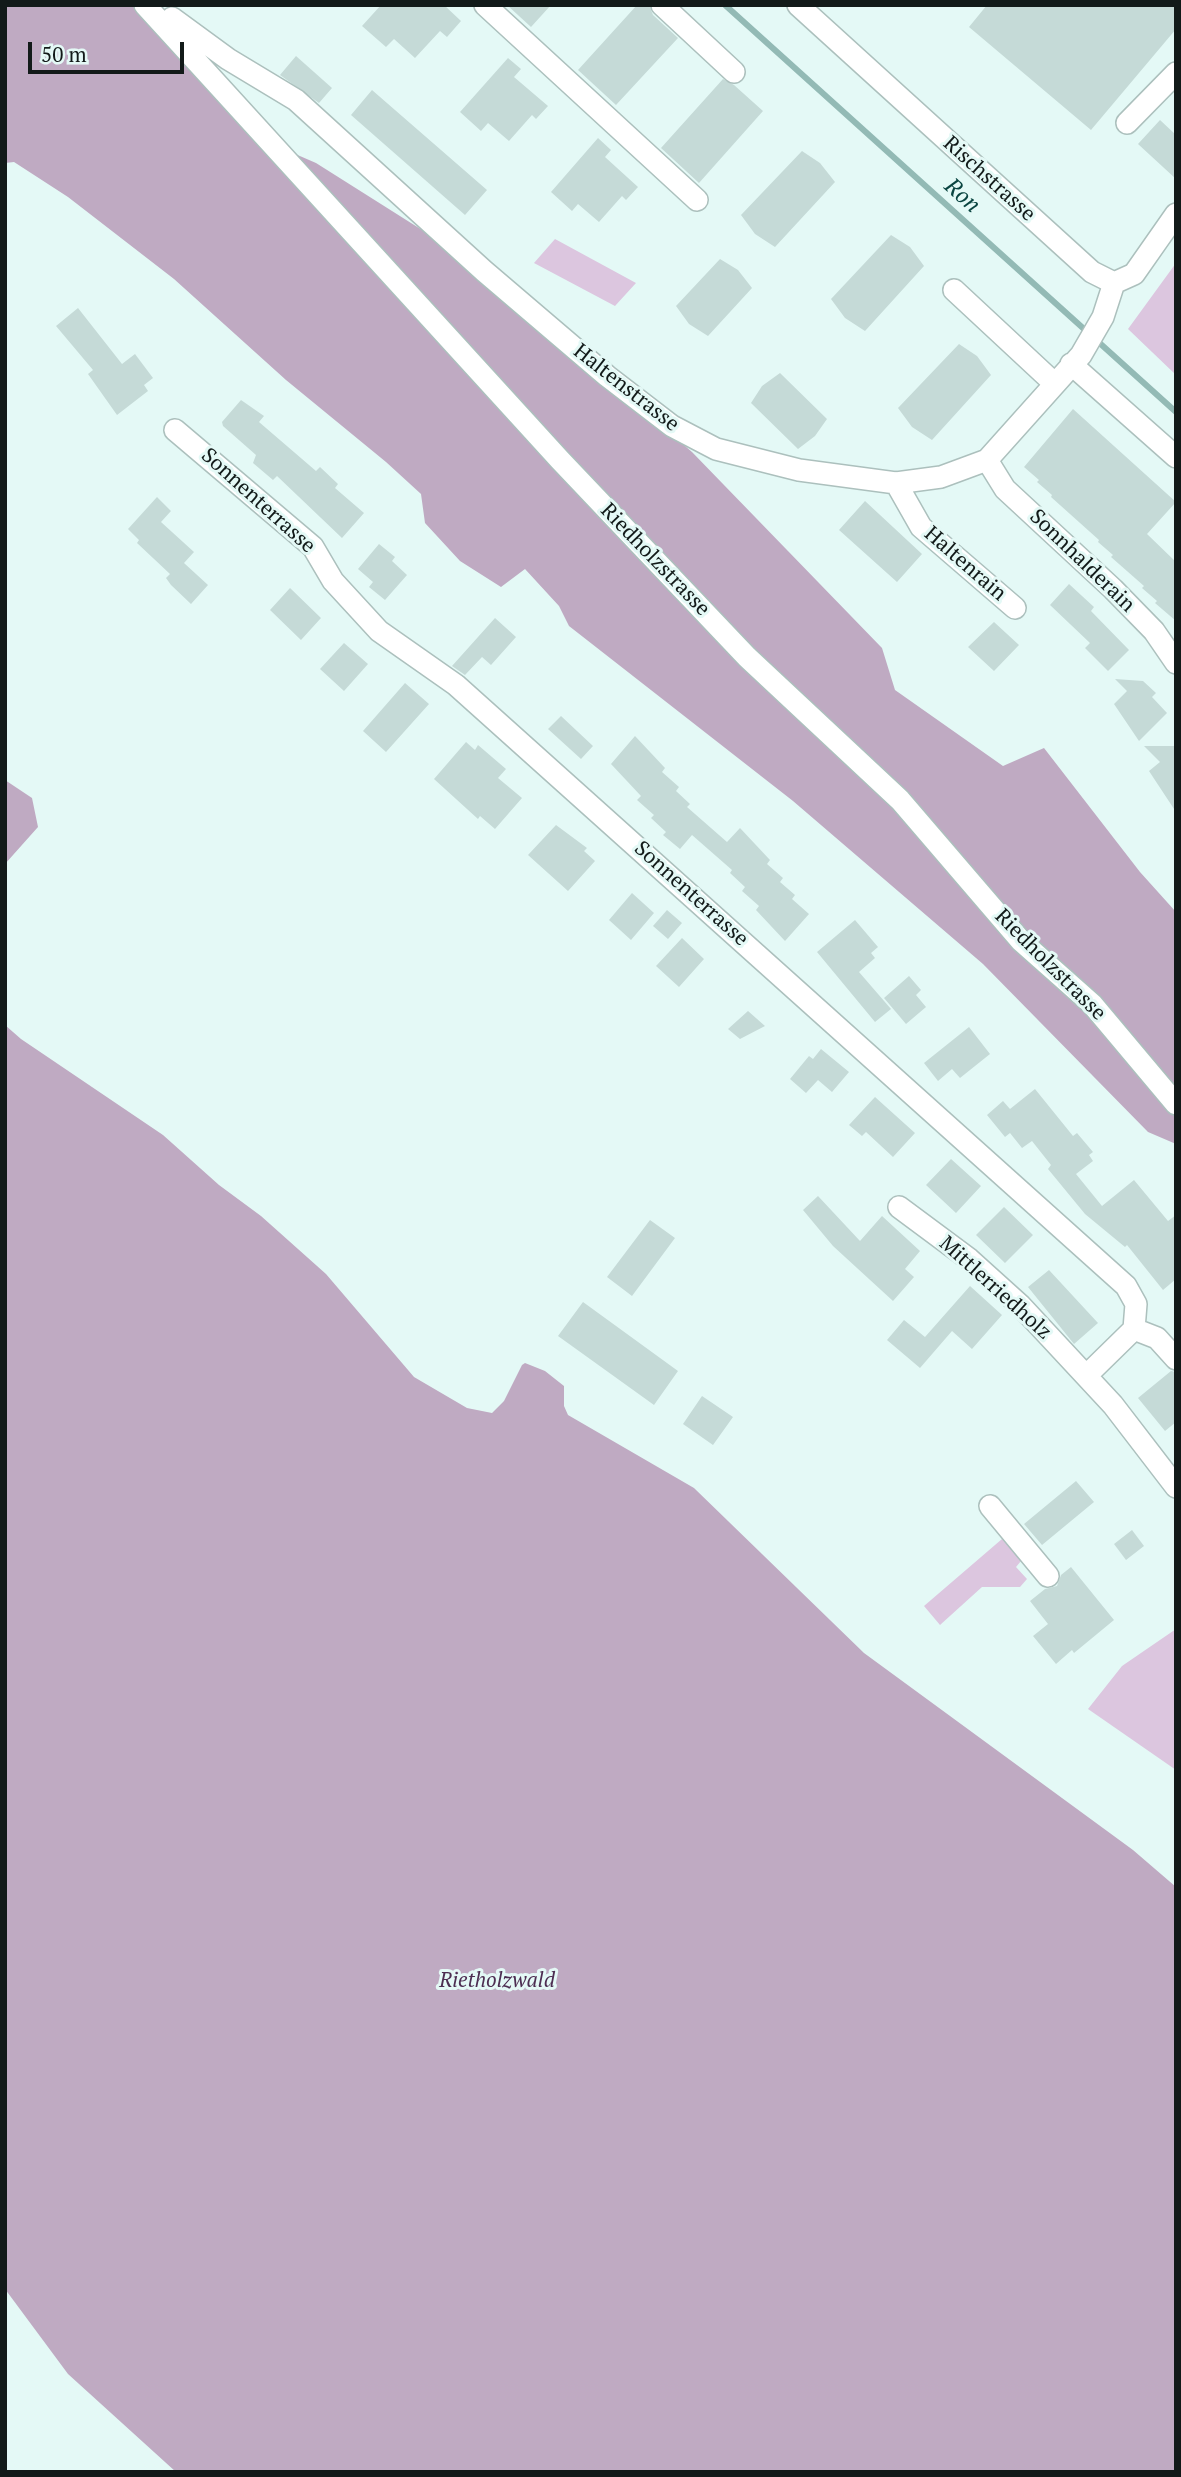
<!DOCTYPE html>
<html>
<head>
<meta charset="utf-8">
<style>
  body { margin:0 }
  #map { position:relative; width:1181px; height:2477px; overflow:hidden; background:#e4f9f6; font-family:"PT Serif",serif }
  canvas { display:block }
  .frame { position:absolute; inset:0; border:7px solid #121a19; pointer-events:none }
  .scale { position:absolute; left:28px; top:42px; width:156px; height:32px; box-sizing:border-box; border:4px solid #121a19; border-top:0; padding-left:9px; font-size:21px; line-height:24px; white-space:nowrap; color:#121a19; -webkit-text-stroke:5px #e4f9f6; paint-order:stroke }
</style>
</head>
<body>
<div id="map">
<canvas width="1181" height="2477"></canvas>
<div class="frame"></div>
<div class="scale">50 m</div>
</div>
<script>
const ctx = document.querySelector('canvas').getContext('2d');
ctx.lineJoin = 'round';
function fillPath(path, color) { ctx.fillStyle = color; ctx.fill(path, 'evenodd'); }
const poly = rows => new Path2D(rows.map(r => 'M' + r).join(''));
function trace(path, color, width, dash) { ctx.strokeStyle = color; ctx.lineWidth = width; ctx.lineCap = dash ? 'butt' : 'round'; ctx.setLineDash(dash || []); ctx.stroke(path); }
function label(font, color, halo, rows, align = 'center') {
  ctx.font = font + ' "PT Serif",serif'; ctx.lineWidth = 6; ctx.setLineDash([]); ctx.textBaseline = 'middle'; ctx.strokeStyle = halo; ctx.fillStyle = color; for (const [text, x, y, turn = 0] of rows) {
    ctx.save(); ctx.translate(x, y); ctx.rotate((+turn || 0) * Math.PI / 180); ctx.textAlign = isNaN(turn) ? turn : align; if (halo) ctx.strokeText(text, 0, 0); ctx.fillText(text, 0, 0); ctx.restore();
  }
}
fillPath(poly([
  [555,239,636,283,615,306,534,263],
  [1176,263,1176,375,1128,329],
  [1002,1539,1021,1561,1016,1567,1027,1579,1020,1587,982,1587,940,1625,924,1606],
  [1176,1629,1176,1770,1088,1709,1122,1666]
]), '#dcc6df');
fillPath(poly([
  [5,5,138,5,256,137,316,163,468,259,692,452,882,648,895,690,1003,766,1044,748,1140,872,1176,912,1176,1144,1148,1132,983,964,793,801,569,626,559,606,525,569,501,587,460,561,425,523,421,494,386,462,286,380,174,279,68,197,14,162,5,163],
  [5,780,32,798,38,827,5,864],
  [5,1025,21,1039,163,1135,219,1185,261,1216,326,1274,414,1377,467,1408,492,1413,504,1401,522,1365,525,1363,545,1371,564,1386,564,1406,568,1415,694,1488,864,1653,1133,1850,1176,1887,1176,2472,176,2472,68,2374,5,2289]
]), '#bfaac2');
trace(poly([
  [725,5,1176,412]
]), '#93bab5', 6);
fillPath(poly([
  [381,5,444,5,461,21,447,37,440,31,415,58,394,39,386,47,362,26],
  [507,5,551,5,531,27],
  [637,5,649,5,653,15,678,38,616,105,578,70],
  [987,5,1176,5,1176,29,1091,130,969,27],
  [296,56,332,88,319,103,280,75],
  [508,58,521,69,514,77,548,106,536,119,532,115,509,141,488,123,481,131,460,112],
  [723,79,734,85,763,111,699,183,661,148],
  [372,90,487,190,465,215,351,115],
  [1160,120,1176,135,1176,179,1138,144],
  [598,138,611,150,605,157,638,187,626,200,622,196,599,222,578,204,572,211,551,192],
  [802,151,820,163,835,182,775,247,755,234,741,215],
  [891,235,910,247,924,266,865,331,845,318,831,299],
  [720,259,738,270,752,288,708,336,689,324,676,306],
  [78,308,122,364,135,354,153,378,144,385,148,391,117,415,88,374,93,370,56,326],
  [959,344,977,356,991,375,932,440,912,427,898,408],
  [780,373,827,419,815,436,798,449,751,403,762,386],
  [241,400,264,416,259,422,316,471,320,467,338,484,335,488,364,513,342,538,277,476,273,480,253,463,256,455,223,426,222,422],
  [1073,409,1176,502,1147,534,1176,562,1176,621,1155,603,1157,601,1142,588,1144,586,1111,557,1113,555,1098,542,1099,540,1051,497,1052,495,1037,482,1039,480,1024,467],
  [157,497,171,511,161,522,194,552,184,563,208,585,191,604,171,585,166,578,170,574,137,543,139,540,128,529],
  [865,501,922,554,897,582,839,530],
  [379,544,395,557,392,561,407,575,385,600,369,587,373,582,358,569],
  [1069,584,1094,607,1091,611,1129,650,1108,671,1085,648,1090,643,1050,605],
  [290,588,321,618,301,640,270,610],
  [495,618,516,637,491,665,482,657,465,675,452,666],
  [994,622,1019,645,994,671,968,647],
  [344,643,368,664,344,691,320,669],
  [1115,679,1143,681,1156,693,1152,697,1167,713,1139,741,1114,704,1127,691],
  [405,683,429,704,386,752,363,731],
  [561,716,593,746,581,759,548,729],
  [635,736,665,768,662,772,679,787,676,791,690,804,687,807,727,842,740,828,770,860,767,864,783,878,780,882,795,895,792,899,809,914,785,941,756,910,759,906,742,891,745,887,730,873,732,870,692,835,680,849,663,835,666,832,651,818,654,815,637,800,641,796,611,764],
  [466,742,475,750,478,745,506,769,498,778,522,798,495,829,480,816,478,819,434,779],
  [1144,746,1176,746,1176,812,1149,771,1160,762],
  [556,825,587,848,584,851,595,861,568,891,528,855],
  [632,893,654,913,631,940,609,920],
  [667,910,682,923,668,939,653,926],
  [855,920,878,947,871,953,875,958,859,972,891,1009,875,1022,817,952],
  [682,938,704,959,679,987,656,966],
  [909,976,921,990,916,995,926,1007,906,1024,884,998],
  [748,1011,765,1026,740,1039,728,1029],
  [969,1027,990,1054,960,1078,952,1069,938,1081,924,1063],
  [821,1049,849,1072,832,1092,818,1080,806,1093,790,1079,809,1056,813,1059],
  [1035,1089,1073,1136,1077,1133,1093,1152,1089,1155,1093,1161,1076,1174,1102,1206,1134,1180,1168,1221,1176,1215,1176,1279,1163,1290,1127,1245,1125,1247,1085,1214,1048,1169,1051,1165,1032,1141,1022,1148,1010,1133,1005,1137,987,1115,1003,1101,1010,1109],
  [875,1097,915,1133,893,1157,866,1132,862,1136,849,1125],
  [951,1159,981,1186,956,1213,926,1185],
  [818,1196,860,1241,882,1216,920,1251,905,1269,914,1277,893,1301,833,1246,803,1210],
  [1004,1207,1033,1235,1005,1263,976,1235],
  [650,1220,675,1238,632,1296,607,1277],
  [1049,1270,1098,1323,1074,1344,1028,1287],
  [970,1286,1002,1315,972,1349,952,1331,920,1368,887,1340,904,1320,925,1337],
  [583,1302,678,1371,654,1405,558,1336],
  [1171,1371,1176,1372,1176,1422,1165,1431,1138,1398],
  [702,1396,733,1417,713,1445,683,1424],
  [1076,1481,1094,1502,1042,1545,1024,1524],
  [1132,1530,1144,1546,1126,1560,1114,1544],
  [1071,1567,1114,1620,1074,1653,1072,1650,1056,1664,1033,1636,1048,1624,1030,1601,1045,1589,1057,1586,1061,1575]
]), '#c5dad7');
const minor = poly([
  [145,5,560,460,747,657,900,800,1021,941,1092,1004,1176,1104],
  [485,5,697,200],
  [662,5,734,72],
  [798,5,1092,272,1114,283,1134,274,1176,214],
  [172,18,228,59,296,100,484,271,607,376,672,426,716,449,799,470,896,483,941,477,987,460,1081,355,1103,317,1114,283],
  [1127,123,1176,73],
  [954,290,1055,384],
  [1071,364,1176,457],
  [175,430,313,547,333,581,379,631,456,685,1126,1286,1136,1304,1134,1329,1087,1375],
  [987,460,1005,489,1113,589,1154,631,1176,663],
  [896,483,921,527,1015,608],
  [899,1207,969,1259,1020,1305,1113,1405,1176,1487],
  [1134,1329,1157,1338,1176,1359],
  [990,1506,1048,1576]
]);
trace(minor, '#acc0bd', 24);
trace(minor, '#fff', 21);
label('21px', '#121a19', '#e4f9f6', [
  ["Rischstrasse",989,179,42],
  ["Haltenstrasse",626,388,38],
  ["Sonnenterrasse",258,501,42],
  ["Riedholzstrasse",655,560,46],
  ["Sonnhalderain",1082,561,44],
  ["Haltenrain",965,564,41],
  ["Sonnenterrasse",691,894,42],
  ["Riedholzstrasse",1050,965,45],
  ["Mittlerriedholz",995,1288,42]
]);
label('italic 21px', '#4d2e52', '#e4f9f6', [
  ["Rietholzwald",497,1981]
]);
label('italic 23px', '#0a4541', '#e4f9f6', [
  ["Ron",962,196,42]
]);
</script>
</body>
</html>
